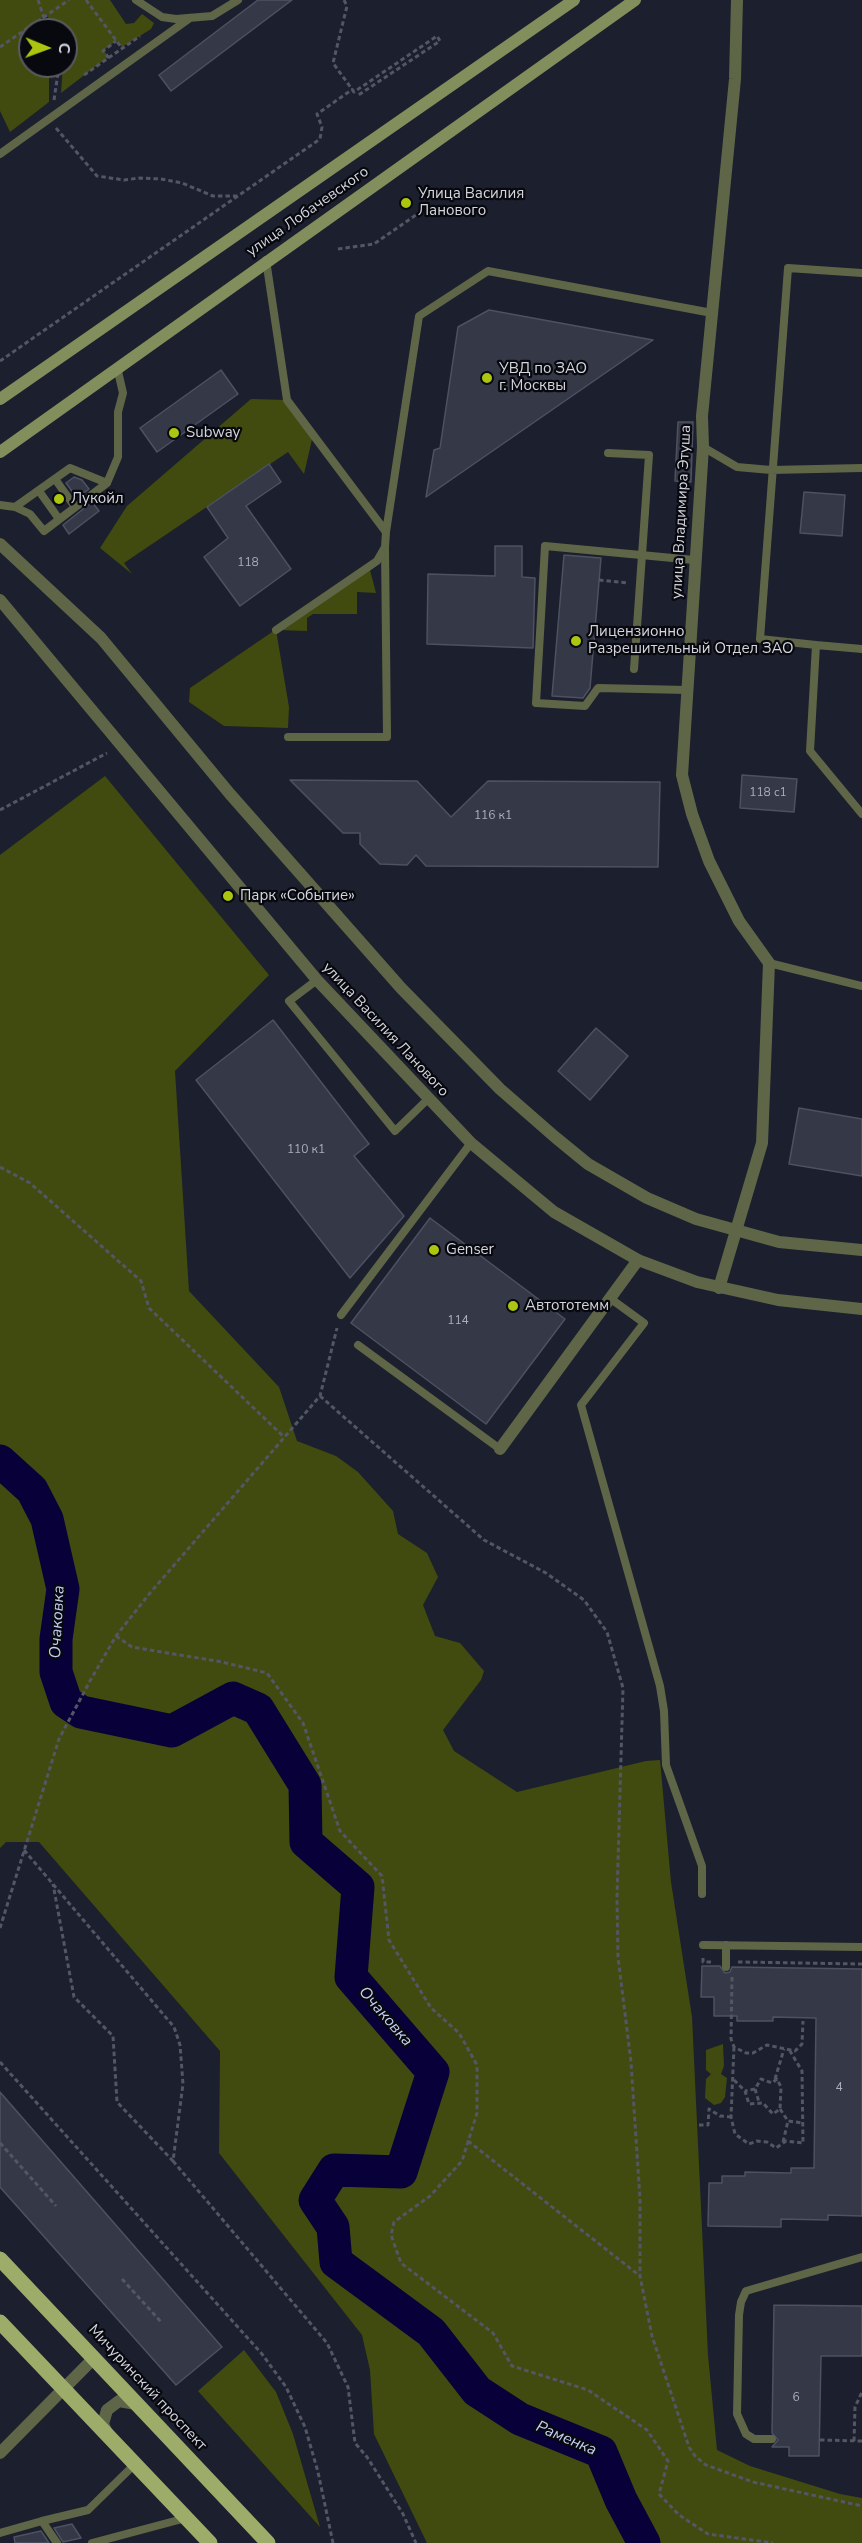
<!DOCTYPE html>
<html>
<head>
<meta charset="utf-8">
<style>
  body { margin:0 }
  #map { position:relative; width:862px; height:2543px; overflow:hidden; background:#1c1f2d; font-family:"Nunito Sans",sans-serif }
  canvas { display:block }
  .north { position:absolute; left:18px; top:18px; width:60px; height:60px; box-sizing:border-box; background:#08090f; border:2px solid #5a5b62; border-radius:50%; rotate:91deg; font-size:16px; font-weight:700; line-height:24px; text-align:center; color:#d4d6df }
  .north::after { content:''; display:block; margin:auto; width:21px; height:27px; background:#acc610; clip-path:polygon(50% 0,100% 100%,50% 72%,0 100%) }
</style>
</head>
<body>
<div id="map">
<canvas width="862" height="2543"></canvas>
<div class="north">С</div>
</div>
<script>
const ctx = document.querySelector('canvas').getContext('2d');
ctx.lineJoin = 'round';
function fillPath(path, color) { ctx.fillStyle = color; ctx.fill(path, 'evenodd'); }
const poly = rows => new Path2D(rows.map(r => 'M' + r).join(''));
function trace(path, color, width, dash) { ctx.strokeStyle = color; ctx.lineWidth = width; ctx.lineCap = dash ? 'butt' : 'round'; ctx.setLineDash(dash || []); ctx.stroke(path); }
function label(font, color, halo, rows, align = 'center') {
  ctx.font = font + ' "Nunito Sans",sans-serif'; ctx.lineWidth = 4.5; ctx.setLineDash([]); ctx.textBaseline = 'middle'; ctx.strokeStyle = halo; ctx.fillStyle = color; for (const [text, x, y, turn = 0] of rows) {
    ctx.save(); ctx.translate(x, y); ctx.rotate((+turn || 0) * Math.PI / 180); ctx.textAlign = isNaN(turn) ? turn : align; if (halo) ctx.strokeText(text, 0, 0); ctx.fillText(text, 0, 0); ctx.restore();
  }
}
fillPath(poly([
  [0,0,110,0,126,24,134,23,142,14,154,23,151,29,122,47,116,41,104,50,108,57,61,93,63,66,66,66,68,59,66,30,53,30,47,14,33,24,41,30,30,30,30,66,49,66,49,102,10,132,0,111],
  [251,399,287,400,313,435,304,474,288,452,124,563,132,574,100,548,127,506],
  [369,566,376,593,357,592,357,614,313,614,307,618,307,631,276,630,289,707,288,728,224,726,189,702,190,688],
  [105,776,269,975,175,1071,189,1291,279,1387,297,1441,336,1456,358,1472,393,1511,398,1534,427,1553,438,1577,423,1605,435,1636,460,1643,484,1671,481,1680,443,1730,454,1751,517,1792,646,1761,660,1760,671,1882,692,2017,708,2355,717,2450,750,2466,840,2494,862,2498,862,2543,427,2543,374,2434,370,2370,362,2335,219,2153,220,2051,39,1842,6,1842,0,1848,0,855],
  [723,2044,724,2066,721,2074,727,2078,725,2097,721,2103,714,2105,705,2098,706,2079,711,2074,706,2070,706,2050],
  [244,2350,276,2392,293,2434,320,2527,198,2391]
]), '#414b0f');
trace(poly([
  [0,1461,32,1490,47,1519,63,1589,56,1639,56,1672,66,1702,81,1712,172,1731,233,1698,258,1709,305,1785,306,1842,358,1887,351,1977,433,2072,401,2172,334,2170,315,2200,333,2227,336,2262,431,2332,477,2391,520,2419,601,2452,621,2500,644,2543]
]), '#070039', 33);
const building = poly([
  [258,0,292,0,171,91,159,75,258,0],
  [489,310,653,340,426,497,434,450,440,448,458,327,489,310],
  [221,370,238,394,157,452,140,428,221,370],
  [678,422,693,422,691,482,675,481,678,422],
  [269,464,281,482,246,506,291,569,240,606,204,557,228,538,207,507,269,464],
  [74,477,82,480,89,489,77,498,66,483,74,477],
  [804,492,845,495,842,536,800,533,804,492],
  [92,502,99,511,69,534,63,525,92,502],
  [495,546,522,546,522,577,535,578,533,648,427,644,428,574,495,576,495,546],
  [564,555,601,558,590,688,583,698,552,696,564,555],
  [742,775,797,779,794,812,740,808,742,775],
  [290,780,417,781,451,817,488,781,660,782,658,867,426,866,416,855,407,865,380,864,360,844,360,833,343,833,290,780],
  [273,1020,369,1144,354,1156,404,1216,350,1278,196,1080,273,1020],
  [596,1028,628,1056,590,1100,558,1071,596,1028],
  [799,1108,862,1119,862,1176,789,1164,799,1108],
  [430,1218,565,1319,486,1424,351,1323,430,1218],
  [702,1966,720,1966,725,1973,730,1972,732,1967,862,1969,862,2216,828,2215,828,2220,781,2219,781,2227,708,2226,709,2183,722,2183,722,2176,745,2176,745,2172,791,2173,791,2168,814,2168,816,2018,773,2017,773,2021,737,2021,737,2016,714,2016,714,1997,701,1997,702,1966],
  [0,2092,222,2347,176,2385,0,2187,0,2092],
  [774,2305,862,2306,862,2356,821,2356,819,2456,789,2456,789,2447,772,2447,778,2440,772,2433,774,2305],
  [72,2524,81,2538,63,2542,54,2528,72,2524],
  [41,2531,49,2543,15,2543,14,2537,41,2531]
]);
fillPath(building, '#353847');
trace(building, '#4d5161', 1.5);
trace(poly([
  [38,0,48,30],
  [86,0,121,47],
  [344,0,347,6,333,63,354,92,437,36,440,41,357,96],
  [0,47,69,0],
  [109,58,103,51,116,41],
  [84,75,140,36],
  [54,100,59,66],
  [56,128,97,176,124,180,140,178,161,179,182,183,213,196,240,196],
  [338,249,374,244,423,210],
  [0,361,320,139,322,127,317,114,353,89],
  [599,580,628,583],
  [0,810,107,753],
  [0,1167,30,1183,141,1281,149,1308,284,1437],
  [320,1396,484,1540,546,1573,584,1600,607,1632,623,1688,617,1897,618,1957,631,2062,640,2199,640,2276,652,2336,689,2447,695,2456,706,2465,753,2482,862,2506],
  [116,1636,132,1647,222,1662,267,1673,303,1723,340,1831,382,1876,389,1940,431,2008,459,2033,477,2065,477,2113,462,2161,430,2196,394,2222,391,2235,401,2263,493,2333,512,2366,588,2390,647,2430,668,2461,659,2494,679,2515,708,2534,773,2543],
  [24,1850,174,2027,180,2045,183,2084,173,2161,117,2102,113,2036,74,1997,53,1884],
  [0,1928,59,1739,90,1681,116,1636,150,1593,320,1396,337,1328],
  [703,1958,703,1962,713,1962],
  [738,1962,862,1964],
  [732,1977,731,2039,734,2047,746,2053,753,2053,767,2045,795,2051,802,2044,803,2021],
  [734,2047,731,2117,735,2134,749,2144,757,2141,767,2142,776,2148,786,2141,803,2143,802,2071,790,2051],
  [0,2062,262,2354,286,2387,305,2427,318,2472,333,2543],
  [775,2079,784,2049],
  [734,2080,745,2091,749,2104,763,2103,773,2114,780,2109,781,2087,777,2079,772,2083,761,2079,755,2089,745,2091],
  [755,2089,759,2102],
  [780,2109,788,2121,803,2123],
  [699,2125,708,2125,709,2109,720,2116,731,2117],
  [468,2141,640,2276],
  [783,2142,788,2121],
  [0,2143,56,2206],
  [173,2161,327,2343,348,2387,355,2443,367,2457,403,2514,416,2543],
  [122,2279,162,2323],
  [820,2440,862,2441],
  [854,2441,855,2407,862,2392]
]), '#535663', 3, [4.5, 3]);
trace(poly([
  [136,0,162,17,176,19,212,16,238,0],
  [0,154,190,18],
  [266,260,287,400,386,532,385,547,377,561,276,630],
  [703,447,737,467,771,470,862,468],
  [608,453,649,455,634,669],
  [55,479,75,507],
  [39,491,59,519],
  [0,505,15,507,70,468,107,483,118,457,118,412,123,393,117,367],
  [15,507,30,514,44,531,107,483],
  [386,532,419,316,488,271,712,313],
  [816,645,760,639,788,268,862,273],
  [862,649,816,645,810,751,862,814],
  [687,690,598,688,585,706,536,703,545,546,694,560],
  [288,737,387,737,385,548],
  [769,963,862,986],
  [317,980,289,1001,395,1131,428,1099],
  [611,1299,644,1323,581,1405,660,1686,664,1711,666,1765,702,1866,702,1894],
  [341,1315,471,1143],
  [358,1345,500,1449],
  [703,1945,862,1947],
  [726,1967,726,1945],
  [772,2439,754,2439,746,2434,737,2414,739,2315,741,2302,746,2291,862,2257],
  [42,2521,88,2510,135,2464],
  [0,2533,42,2521,57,2543],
  [92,2543,186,2518]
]), '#5f6647', 8);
trace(poly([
  [719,1288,762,1143,769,963,739,921,709,861,692,814,682,775,703,447,702,416,735,79,737,0],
  [500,1449,638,1260],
  [108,2435,103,2424,107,2410,119,2401,136,2404]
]), '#5f6647', 12);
trace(poly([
  [0,544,101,638,230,794,401,988,500,1089,555,1137,588,1164,647,1198,696,1219,779,1242,862,1250],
  [0,600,317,980,471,1143,554,1212,638,1260,697,1282,778,1300,862,1309],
  [0,2453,94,2358]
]), '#5f6647', 12);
trace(poly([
  [0,399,574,0],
  [0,452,635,0]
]), '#828e5b', 12);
trace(poly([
  [0,2259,268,2543],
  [0,2322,210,2543]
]), '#9eac6a', 15);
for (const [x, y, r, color] of [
  [406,203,6,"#acc610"],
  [487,378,6,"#acc610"],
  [174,433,6,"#acc610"],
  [59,499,6,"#acc610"],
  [576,641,6,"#acc610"],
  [228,896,6,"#acc610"],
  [434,1250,6,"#acc610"],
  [513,1306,6,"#acc610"]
]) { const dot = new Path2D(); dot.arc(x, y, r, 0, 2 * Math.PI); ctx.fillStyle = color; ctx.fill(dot); trace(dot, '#08090f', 2); }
label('12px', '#acaeb9', null, [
  ["118",248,563],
  ["118 с1",768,793],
  ["116 к1",493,816],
  ["110 к1",306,1150],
  ["114",458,1321],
  ["4",839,2088],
  ["6",796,2398]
]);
label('15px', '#d4d6df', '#08090f', [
  ["Улица Василия",418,194],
  ["Ланового",418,211],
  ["УВД по ЗАО",499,369],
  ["г. Москвы",499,386],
  ["Subway",186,433],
  ["Лукойл",71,499],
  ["Лицензионно",588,632],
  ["Разрешительный Отдел ЗАО",588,649],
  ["Парк «Событие»",240,896],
  ["Genser",446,1250],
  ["Автототемм",525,1306]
], 'left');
label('15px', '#d4d6df', '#08090f', [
  ["улица Лобачевского",308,212,-35],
  ["улица Владимира Этуша",682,512,-87],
  ["улица Василия Ланового",385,1030,47],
  ["Мичуринский проспект",147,2388,47]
]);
label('italic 16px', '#c4cef4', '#08090f', [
  ["Очаковка",58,1622,-87],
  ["Очаковка",385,2017,49],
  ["Раменка",566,2439,23]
]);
</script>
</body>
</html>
